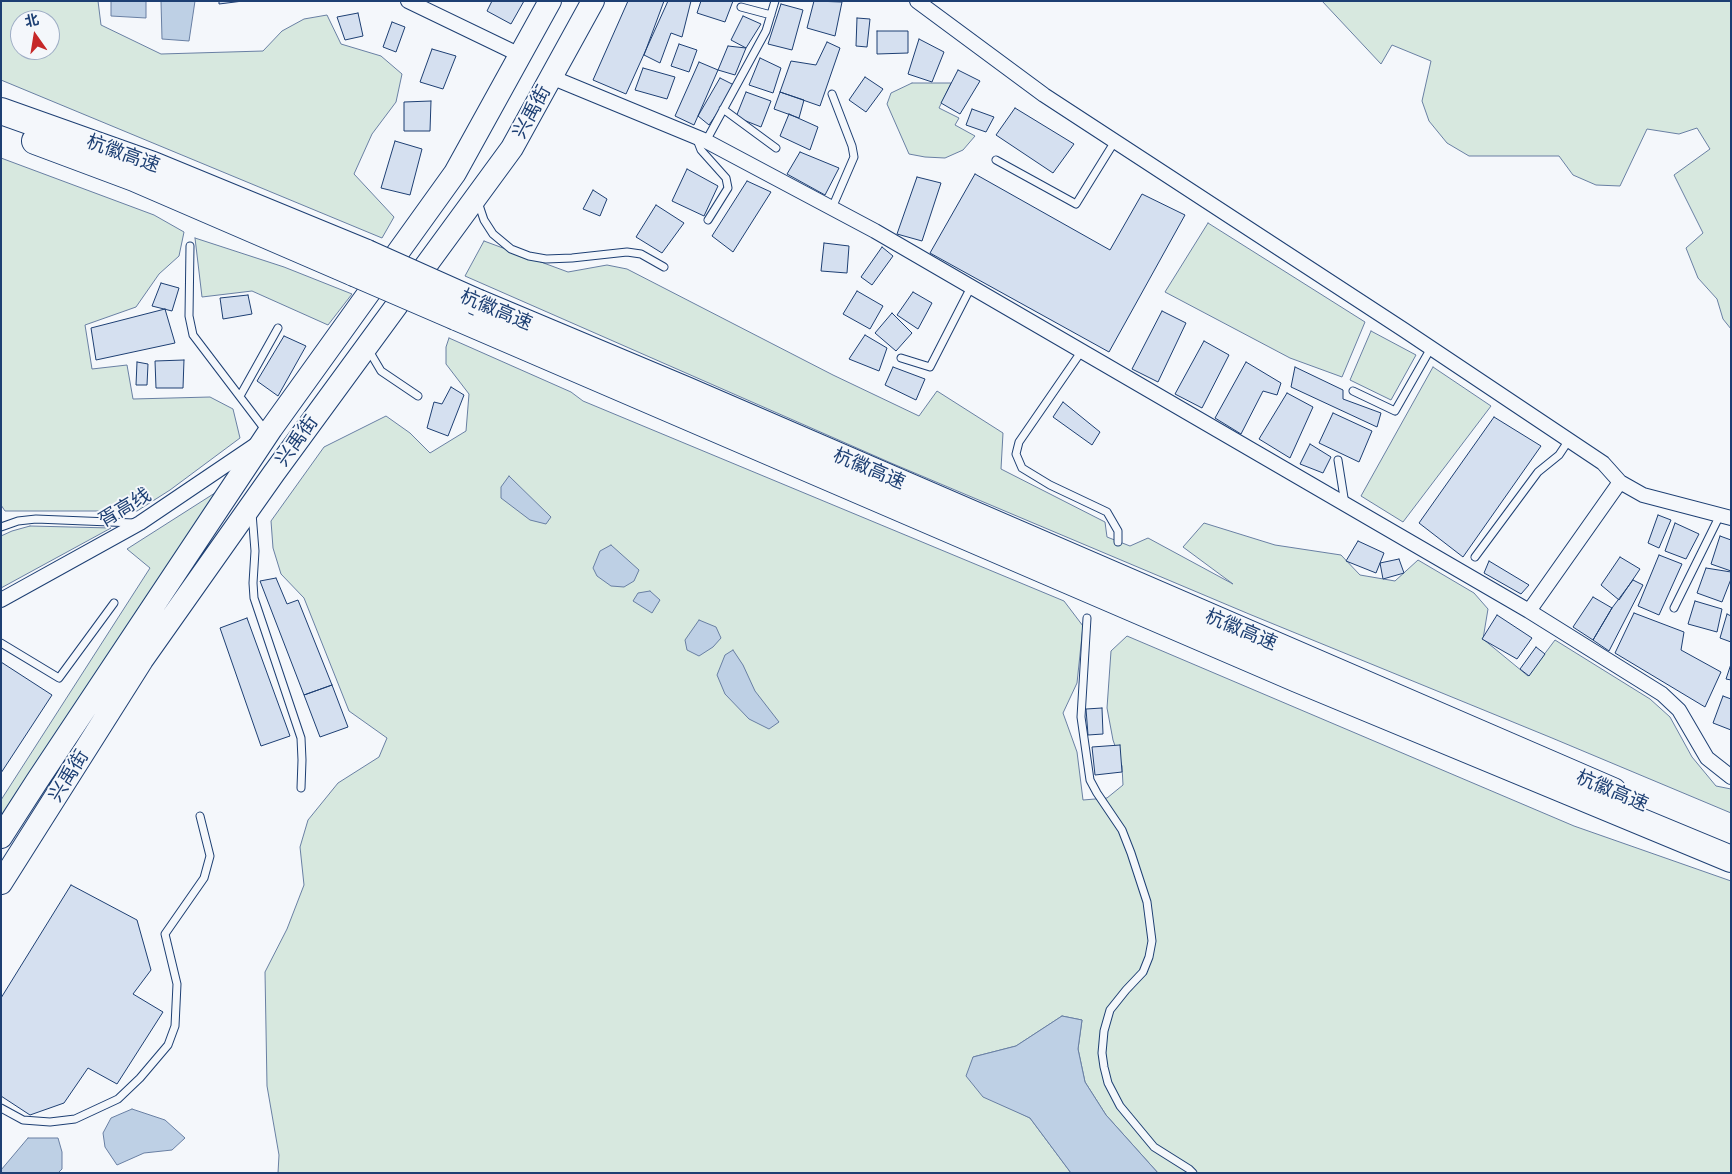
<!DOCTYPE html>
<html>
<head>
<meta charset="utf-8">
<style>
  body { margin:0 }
  #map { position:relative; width:1732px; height:1174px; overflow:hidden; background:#f4f7fb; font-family:"Alegreya Sans","Noto Sans SC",sans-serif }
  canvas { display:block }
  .frame { position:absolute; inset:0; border:2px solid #1d3f73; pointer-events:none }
  .north { position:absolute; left:10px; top:10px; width:50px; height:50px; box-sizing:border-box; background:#f4f7fb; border:1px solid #9eadc5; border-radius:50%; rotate:347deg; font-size:14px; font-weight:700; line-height:20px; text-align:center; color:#1d3f73 }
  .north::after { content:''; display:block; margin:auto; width:18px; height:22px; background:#c62828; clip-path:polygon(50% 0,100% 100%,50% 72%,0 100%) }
</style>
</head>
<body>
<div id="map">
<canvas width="1732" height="1174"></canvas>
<div class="frame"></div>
<div class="north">北</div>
</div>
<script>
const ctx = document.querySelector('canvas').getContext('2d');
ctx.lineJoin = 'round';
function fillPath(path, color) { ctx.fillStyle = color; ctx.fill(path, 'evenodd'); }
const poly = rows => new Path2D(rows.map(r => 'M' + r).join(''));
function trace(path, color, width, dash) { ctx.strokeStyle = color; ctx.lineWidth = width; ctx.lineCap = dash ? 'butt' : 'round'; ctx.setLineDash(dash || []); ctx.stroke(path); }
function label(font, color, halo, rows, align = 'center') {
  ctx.font = font + ' "Alegreya Sans","Noto Sans SC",sans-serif'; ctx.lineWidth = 4; ctx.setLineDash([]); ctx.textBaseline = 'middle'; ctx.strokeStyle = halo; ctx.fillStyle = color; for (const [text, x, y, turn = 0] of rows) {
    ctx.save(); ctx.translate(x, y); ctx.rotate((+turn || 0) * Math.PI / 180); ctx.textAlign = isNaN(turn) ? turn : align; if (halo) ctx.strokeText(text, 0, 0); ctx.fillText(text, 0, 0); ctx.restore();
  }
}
const green = poly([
  [1,1,98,1,101,25,161,54,263,51,282,31,304,19,327,15,341,44,381,56,402,74,396,102,372,134,354,174,394,217,382,238,1,80,1,1],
  [20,20,50,20,50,50,20,50,20,20],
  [1322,1,1731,1,1731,329,1723,319,1717,299,1698,278,1686,248,1703,233,1674,175,1710,149,1697,128,1679,134,1647,129,1620,186,1596,185,1573,175,1559,156,1469,156,1447,143,1429,121,1422,101,1431,61,1392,45,1381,64,1322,1],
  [912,83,951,83,939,108,959,118,955,125,975,136,963,150,945,158,925,157,909,154,887,104,891,93,912,83],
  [1,158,154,215,184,232,179,256,159,274,136,307,85,325,92,369,127,365,133,399,210,397,233,409,240,438,170,490,137,511,5,511,1,505,1,158],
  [1208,223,1365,322,1342,377,1290,358,1165,292,1208,223],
  [195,238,284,267,352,294,328,325,252,291,202,297,195,238],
  [484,241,568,272,607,265,627,269,833,375,919,416,937,391,1003,433,1001,469,1105,522,1107,537,1130,546,1148,538,1233,584,1183,547,1204,523,1275,545,1341,555,1360,575,1395,581,1418,560,1474,593,1488,609,1483,639,1528,676,1555,640,1650,699,1670,717,1692,757,1716,786,1731,789,1731,813,1552,738,1249,614,891,463,465,276,484,241],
  [1371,331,1416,355,1391,400,1350,380,1371,331],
  [449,338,571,392,583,401,1064,601,1083,626,1077,683,1063,713,1077,752,1083,800,1107,798,1123,785,1122,766,1113,740,1107,708,1111,651,1127,636,1574,826,1731,881,1731,1173,1158,1173,1106,1115,1085,1082,1078,1049,1082,1020,1062,1016,1016,1046,973,1057,986,1096,1030,1118,1071,1173,278,1173,279,1155,267,1086,265,972,287,929,304,885,300,847,308,820,338,783,379,757,387,738,349,711,304,598,281,574,273,548,271,521,324,447,386,416,410,433,430,453,466,431,469,394,446,364,446,347,449,338],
  [1433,367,1491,406,1403,522,1361,496,1433,367],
  [218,491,1,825,1,800,150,568,127,549,218,491],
  [30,526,111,528,1,588,1,536,12,531,30,526]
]);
fillPath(green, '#d7e8df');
trace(green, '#687fa3', 1);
const water = poly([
  [111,1,146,1,146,18,111,16,111,1],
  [161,1,195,1,189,41,162,39,161,1],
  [509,476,551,517,546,524,530,520,501,498,501,487,509,476],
  [611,545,639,570,634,581,624,587,611,586,597,576,593,568,600,551,611,545],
  [650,591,660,600,652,613,633,601,638,593,650,591],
  [699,620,716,627,721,638,713,647,699,656,687,650,685,640,699,620],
  [733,650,743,665,755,691,779,722,769,729,749,719,725,694,717,675,725,655,733,650],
  [1062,1016,1082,1020,1078,1049,1085,1082,1106,1115,1158,1173,1071,1173,1030,1118,983,1097,966,1076,973,1057,1016,1046,1062,1016],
  [132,1109,165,1120,185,1138,172,1150,144,1153,117,1165,105,1147,103,1133,111,1118,132,1109],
  [28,1138,58,1138,62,1152,62,1169,58,1173,1,1173,1,1170,28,1138]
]);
fillPath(water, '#bed0e5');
trace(water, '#687fa3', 1);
const building = poly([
  [219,1,243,1,219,4,219,1],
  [492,1,524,1,511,24,487,11,492,1],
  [628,1,668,1,626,94,593,80,628,1],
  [664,1,691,1,682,37,671,33,660,63,644,55,664,1],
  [701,1,733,1,725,22,697,13,701,1],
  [814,1,842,2,835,36,807,28,814,1],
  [781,4,803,10,792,50,768,44,781,4],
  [358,13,363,36,345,40,337,17,358,13],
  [743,16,761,24,746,48,731,40,743,16],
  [857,18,870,19,867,47,856,46,857,18],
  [392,22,405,27,396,52,383,47,392,22],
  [877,31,908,31,908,53,877,54,877,31],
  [919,39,944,52,932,82,908,74,919,39],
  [827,42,840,48,820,106,780,92,791,61,816,65,827,42],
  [679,44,697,50,689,72,671,66,679,44],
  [728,46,746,48,735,75,718,70,728,46],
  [432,49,456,56,443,89,420,82,432,49],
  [760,58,781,68,773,93,749,85,760,58],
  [699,62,718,70,694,125,675,116,699,62],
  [643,68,675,77,667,99,635,90,643,68],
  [958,70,980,81,960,114,941,103,958,70],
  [865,77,883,89,866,112,849,100,865,77],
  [720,78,736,86,709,125,698,116,720,78],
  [746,92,771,101,761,127,736,117,746,92],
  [780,92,804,100,799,118,774,109,780,92],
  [431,101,430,131,404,131,404,102,431,101],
  [1015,108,1074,144,1053,173,996,135,1015,108],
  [972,109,994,117,986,132,966,125,972,109],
  [789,114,818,127,810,150,780,136,789,114],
  [395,141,422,149,410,195,381,188,395,141],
  [800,152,839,168,825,195,787,174,800,152],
  [687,169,718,186,704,216,672,201,687,169],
  [975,174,1110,250,1142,194,1185,215,1109,352,930,253,975,174],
  [917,177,941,183,922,241,897,234,917,177],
  [747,181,771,192,733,252,712,236,747,181],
  [593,190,607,199,600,216,583,209,593,190],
  [656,205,684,223,662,253,636,237,656,205],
  [824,243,849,246,847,273,821,271,824,243],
  [882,247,893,256,872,285,861,277,882,247],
  [161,283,179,288,172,311,152,306,161,283],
  [857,291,883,306,870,329,843,314,857,291],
  [913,292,932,303,918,329,897,315,913,292],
  [248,295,252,314,223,319,220,298,248,295],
  [165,309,175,343,96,360,91,328,165,309],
  [1162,311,1186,323,1158,382,1132,369,1162,311],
  [892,313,912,333,896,351,875,333,892,313],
  [865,335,887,348,879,371,849,359,865,335],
  [284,336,306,346,278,396,257,381,284,336],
  [1204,341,1229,355,1202,408,1175,394,1204,341],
  [184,360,183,388,156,388,155,361,184,360],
  [137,362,148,364,147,385,136,385,137,362],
  [1246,362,1281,383,1277,395,1263,391,1241,434,1215,418,1246,362],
  [893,367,925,379,916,400,885,385,893,367],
  [1295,367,1343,390,1343,399,1381,413,1377,427,1291,387,1295,367],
  [451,387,464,395,448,436,427,428,434,402,442,404,451,387],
  [1287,393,1313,407,1290,458,1259,439,1287,393],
  [1063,402,1100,432,1092,445,1053,417,1063,402],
  [1333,413,1372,431,1359,462,1319,443,1333,413],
  [1494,417,1541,446,1463,557,1419,523,1494,417],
  [1310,444,1331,457,1323,473,1300,464,1310,444],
  [1658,515,1671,520,1659,548,1648,543,1658,515],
  [1675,523,1699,534,1686,559,1665,551,1675,523],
  [1720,536,1731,540,1731,571,1711,564,1720,536],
  [1358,541,1384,553,1376,573,1346,561,1358,541],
  [1659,555,1682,564,1659,615,1638,606,1659,555],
  [1620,557,1640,569,1619,600,1601,585,1620,557],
  [1399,559,1404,573,1383,579,1380,563,1399,559],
  [1489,561,1529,585,1521,594,1484,573,1489,561],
  [1706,568,1731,572,1731,579,1722,602,1697,593,1706,568],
  [276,578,287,604,298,600,332,685,304,695,260,581,276,578],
  [1633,580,1643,585,1609,651,1593,640,1612,608,1633,580],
  [1593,597,1612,608,1593,640,1573,627,1593,597],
  [1695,601,1722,609,1717,632,1688,624,1695,601],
  [1634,613,1684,632,1681,650,1721,672,1705,707,1615,653,1634,613],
  [1727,614,1731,616,1731,642,1720,638,1727,614],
  [1497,615,1532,638,1517,659,1482,639,1497,615],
  [247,618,290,736,261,746,220,628,247,618],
  [1536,647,1545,654,1529,676,1520,669,1536,647],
  [1,662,52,695,1,773,1,662],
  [1731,664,1731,680,1726,679,1731,664],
  [332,685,348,727,320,737,304,695,332,685],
  [1723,696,1731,699,1731,730,1713,723,1723,696],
  [1102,708,1103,734,1088,735,1086,709,1102,708],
  [1120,745,1122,772,1095,775,1092,747,1120,745],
  [71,885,137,920,151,970,133,994,163,1012,117,1084,88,1068,64,1103,30,1115,1,1096,1,998,71,885]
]);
fillPath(building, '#d5e0f0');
trace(building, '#1d3f73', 1);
const service = poly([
  [741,7,771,15],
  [723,109,776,148],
  [696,137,701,150,726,178,728,188,708,220],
  [706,141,766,31,775,1],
  [996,160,1076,204,1115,141],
  [478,202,484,220,493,234,511,249,529,256,546,259,572,258,627,252,641,254,664,267],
  [832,208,854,157,852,146,832,94],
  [190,246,189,316,193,335,266,431],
  [368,349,381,371,418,396],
  [1081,352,1019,442,1016,454,1022,468,1050,485,1107,512,1118,531,1118,542],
  [901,358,930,367,971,287],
  [1353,391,1395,411,1431,348],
  [240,396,278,328],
  [1338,460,1345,504],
  [252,513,255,551,253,583,254,598,301,738,302,760,301,788],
  [1,527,18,521,36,519,134,523],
  [1475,557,1538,472,1559,455,1569,440],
  [1674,608,1720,515],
  [1087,618,1081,717,1090,780,1097,793,1122,830,1131,853,1147,902,1152,941,1149,957,1143,972,1126,990,1110,1010,1104,1031,1102,1053,1104,1067,1108,1083,1120,1106,1154,1147,1189,1169,1193,1173],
  [1,643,59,678,114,603],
  [1,1108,23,1120,50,1122,75,1119,118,1099,140,1078,168,1045,175,1026,177,984,165,934,204,878,210,856,200,816]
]);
const minor = poly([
  [408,1,520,55],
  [917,1,1044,95,1404,330,1603,463,1620,482,1643,495,1731,518],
  [551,77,706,141,875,231,1529,611,1662,694,1679,710,1707,758,1731,777],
  [1,600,140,523,254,446],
  [1529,611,1620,482]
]);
const primary = poly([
  [1,837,37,781,271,429,455,173,550,1],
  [1,883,142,660,274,473,512,148,593,1]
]);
const motorway = poly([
  [1,111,153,165,367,253],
  [35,141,134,178,354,273],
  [479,303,686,390,1613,791],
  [456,317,1297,679,1731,859]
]);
trace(service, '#1d3f73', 9);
trace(minor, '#1d3f73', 16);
trace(primary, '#1d3f73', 24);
trace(motorway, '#1d3f73', 28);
trace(service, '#f4f7fb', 7);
trace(minor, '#f4f7fb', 14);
trace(primary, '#f4f7fb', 22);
trace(motorway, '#f4f7fb', 26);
const motorwayBridge = poly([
  [367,253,479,303],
  [354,273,456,317]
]);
trace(motorwayBridge, '#1d3f73', 28, []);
trace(motorwayBridge, '#f4f7fb', 26);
label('19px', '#1d3f73', '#f4f7fb', [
  ["兴禹街",532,112,-61],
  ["杭徽高速",123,154,20],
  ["杭徽高速",496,310,23],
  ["兴禹街",297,441,-54],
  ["杭徽高速",869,469,23],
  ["胥高线",125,508,-31],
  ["杭徽高速",1241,630,23],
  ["兴禹街",69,776,-58],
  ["杭徽高速",1612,791,23]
]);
</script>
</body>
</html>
